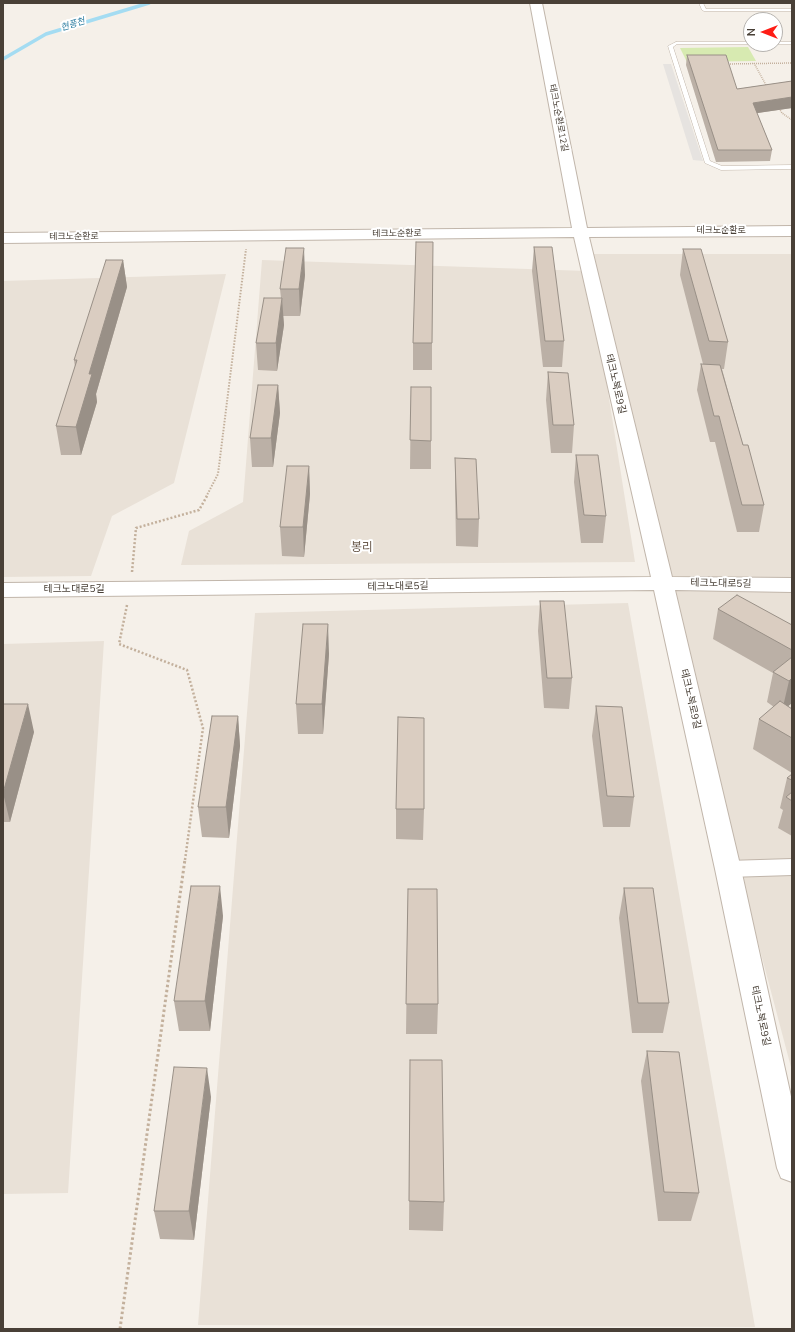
<!DOCTYPE html>
<html>
<head>
<meta charset="utf-8">
<style>
  body { margin:0 }
  #map { position:relative; width:795px; height:1332px; overflow:hidden; background:#f5f0e9; font-family:"Nunito Sans",sans-serif }
  canvas { display:block }
  .frame { position:absolute; inset:0; border:4px solid #494037; pointer-events:none }
  .north { position:absolute; left:743px; top:12px; width:40px; height:40px; box-sizing:border-box; background:#fff; border:1px solid #b6b3af; border-radius:50%; rotate:270deg; font-size:11px; font-weight:700; line-height:16px; text-align:center; color:#494037 }
  .north::after { content:''; display:block; margin:auto; width:14px; height:18px; background:#fe1d16; clip-path:polygon(50% 0,100% 100%,50% 72%,0 100%) }
</style>
</head>
<body>
<div id="map">
<canvas width="795" height="1332"></canvas>
<div class="frame"></div>
<div class="north">N</div>
</div>
<script>
const ctx = document.querySelector('canvas').getContext('2d');
ctx.lineJoin = 'round';
function fillPath(path, color) { ctx.fillStyle = color; ctx.fill(path, 'evenodd'); }
const poly = rows => new Path2D(rows.map(r => 'M' + r).join(''));
function trace(path, color, width, dash) { ctx.strokeStyle = color; ctx.lineWidth = width; ctx.lineCap = dash ? 'butt' : 'round'; ctx.setLineDash(dash || []); ctx.stroke(path); }
function label(font, color, halo, rows, align = 'center') {
  ctx.font = font + ' "Nunito Sans","Noto Sans KR",sans-serif'; ctx.lineWidth = 4; ctx.setLineDash([]); ctx.textBaseline = 'middle'; ctx.strokeStyle = halo; ctx.fillStyle = color; for (const [text, x, y, turn = 0] of rows) {
    ctx.save(); ctx.translate(x, y); ctx.rotate((+turn || 0) * Math.PI / 180); ctx.textAlign = isNaN(turn) ? turn : align; if (halo) ctx.strokeText(text, 0, 0); ctx.fillText(text, 0, 0); ctx.restore();
  }
}
fillPath(poly([
  [584,254,792,254,792,1071,663,583,591,285,635,562,181,565,189,531,243,502,262,260,587,271],
  [226,274,174,483,112,516,91,576,3,577,3,281],
  [628,603,755,1327,198,1325,255,613],
  [104,641,68,1193,3,1194,3,644]
]), '#e9e1d7');
fillPath(poly([
  [748,47,756,61,687,62,680,48]
]), '#d7eab1');
fillPath(poly([
  [663,64,671,64,703,161,693,160]
]), '#e6e3e0');
trace(poly([
  [3,59,46,34,149,3]
]), '#a4dcf2', 3.5);
const service = poly([
  [699,3,703,3,706,9,792,9,792,11,704,11,702,10,699,3],
  [676,42,751,42,751,44,753,44,677,44,673,47,710,161,722,166,792,165,792,169,721,170,705,163,668,46,676,42],
  [775,42,792,42,792,44,773,44,775,44,775,42]
]);
const minor = poly([
  [792,859,792,875,728,877,721,875,718,869,721,863,728,861,792,859]
]);
const tertiary = poly([
  [530,3,542,3,587,228,792,226,792,236,589,237,672,577,792,578,792,592,675,590,741,869,792,1101,792,1182,781,1178,777,1168,715,869,654,590,3,597,3,583,651,577,574,237,3,243,3,233,572,228,530,3]
]);
trace(service, '#c1b6ab', 1);
trace(minor, '#c1b6ab', 2);
trace(tertiary, '#c1b6ab', 2);
trace(poly([
  [754,63,767,87],
  [726,64,792,63],
  [778,107,782,113,792,120]
]), '#c3b09c', 1.5, [1, 1]);
trace(poly([
  [206,497,218,474,246,249]
]), '#c3b09c', 2, [1.5, 1.5]);
trace(poly([
  [132,572,136,528,199,510,207,496],
  [127,605,119,644,187,670,203,728,185,860]
]), '#c3b09c', 2.5, [2, 2]);
trace(poly([
  [120,1329,185,859]
]), '#c3b09c', 3, [2.5, 2.5]);
fillPath(service, '#fff');
fillPath(minor, '#fff');
fillPath(tertiary, '#fff');
fillPath(poly([
  [687,55,737,89,792,81,792,108,757,113,772,150,770,161,716,162,686,65],
  [534,247,564,341,562,367,543,367,532,271],
  [683,249,728,342,724,369,722,369,743,445,764,505,759,532,737,532,715,442,710,442,697,390,701,364,703,364,680,275],
  [123,260,127,287,96,394,97,402,81,455,61,455,56,426,75,367,74,360],
  [305,275,300,316,283,316,284,325,277,371,258,370,256,343,281,298,280,289],
  [413,343,432,343,432,370,413,370],
  [548,372,574,425,572,453,551,453,546,400],
  [278,385,280,413,273,467,252,467,250,438],
  [411,387,431,441,431,469,410,469],
  [576,455,606,516,603,543,581,543,574,482],
  [455,458,479,519,478,547,456,546,455,485],
  [309,466,310,494,304,557,282,556,280,527],
  [540,601,572,678,569,709,544,708,538,631],
  [718,609,792,625,792,703,788,706,792,709,792,773,753,749,759,719,774,707,767,702,773,673,713,639],
  [329,654,323,734,298,734,296,704],
  [3,704,34,732,10,822,3,822],
  [596,706,634,797,630,827,603,827,592,736],
  [238,716,240,746,229,838,202,837,198,807],
  [792,774,792,836,778,828,783,810,780,808,787,778],
  [396,809,424,809,423,840,396,839],
  [624,888,669,1003,663,1033,632,1033,619,918],
  [408,889,438,1004,437,1034,406,1034],
  [223,916,210,1031,179,1031,174,1001],
  [647,1051,699,1193,691,1221,658,1221,641,1081],
  [410,1060,444,1202,443,1231,409,1230],
  [211,1097,194,1240,160,1239,154,1211]
]), '#bbb0a6');
fillPath(poly([
  [792,97,792,108,751,114,753,103],
  [304,248,305,275,300,316,299,289],
  [123,260,127,287,96,394,97,402,81,455,76,427,89,374],
  [282,298,284,325,277,371,276,343],
  [278,385,280,413,273,467,271,438],
  [309,466,310,494,304,557,303,527],
  [328,624,329,654,323,734,322,704],
  [792,678,792,703,782,711,789,681],
  [28,704,34,732,10,822,3,793],
  [238,716,240,746,229,838,226,807],
  [220,886,223,916,210,1031,205,1001],
  [207,1068,211,1097,194,1240,189,1211]
]), '#999087');
const building = poly([
  [687,55,726,55,737,89,792,81,792,97,753,103,772,150,718,150,687,55],
  [416,242,433,242,432,343,413,343,416,242],
  [534,247,552,247,564,341,545,341,534,247],
  [286,248,304,248,299,289,280,289,286,248],
  [683,249,701,249,728,342,709,341,683,249],
  [106,260,123,260,89,374,92,374,76,427,56,426,77,360,74,360,106,260],
  [264,298,282,298,276,343,256,343,264,298],
  [701,364,720,365,743,445,748,445,764,505,742,505,719,416,714,416,701,364],
  [548,372,568,373,574,425,553,425,548,372],
  [258,385,278,385,271,438,250,438,258,385],
  [411,387,431,387,431,441,410,440,411,387],
  [576,455,598,455,606,516,584,515,576,455],
  [455,458,476,459,479,519,457,519,455,458],
  [287,466,309,466,303,527,280,527,287,466],
  [737,595,792,625,792,650,718,609,737,595],
  [540,601,564,601,572,678,547,678,540,601],
  [303,624,328,624,322,704,296,704,303,624],
  [792,657,792,678,789,681,773,672,792,657],
  [780,701,792,709,792,738,759,719,780,701],
  [3,704,28,704,3,793,3,704],
  [596,706,622,707,634,797,607,796,596,706],
  [212,716,238,716,226,807,198,807,212,716],
  [398,717,424,718,424,809,396,809,398,717],
  [792,774,792,780,787,778,792,774],
  [792,792,792,801,786,797,792,792],
  [191,886,220,886,205,1001,174,1001,191,886],
  [624,888,653,888,669,1003,638,1003,624,888],
  [408,889,437,889,438,1004,406,1004,408,889],
  [647,1051,679,1052,699,1193,664,1192,647,1051],
  [410,1060,442,1060,444,1202,409,1201,410,1060],
  [174,1067,207,1068,189,1211,154,1211,174,1067]
]);
fillPath(building, '#dacdc1');
trace(building, '#999087', 1);
label('italic 9px', '#297b9f', '#fff', [
  ["현풍천",73,25,-17]
]);
label('9px', '#494037', '#fff', [
  ["테크노순환로12길",558,118,79],
  ["테크노순환로",721,231],
  ["테크노순환로",397,234,-1],
  ["테크노순환로",74,237,-1]
]);
label('10px', '#494037', '#fff', [
  ["테크노북로9길",615,384,77],
  ["테크노대로5길",721,584,1],
  ["테크노대로5길",398,587,-1],
  ["테크노대로5길",74,590],
  ["테크노북로9길",690,699,77],
  ["테크노북로9길",760,1016,78]
]);
label('12px', '#6c5c4e', '#fff', [
  ["봉리",362,548]
]);
</script>
</body>
</html>
